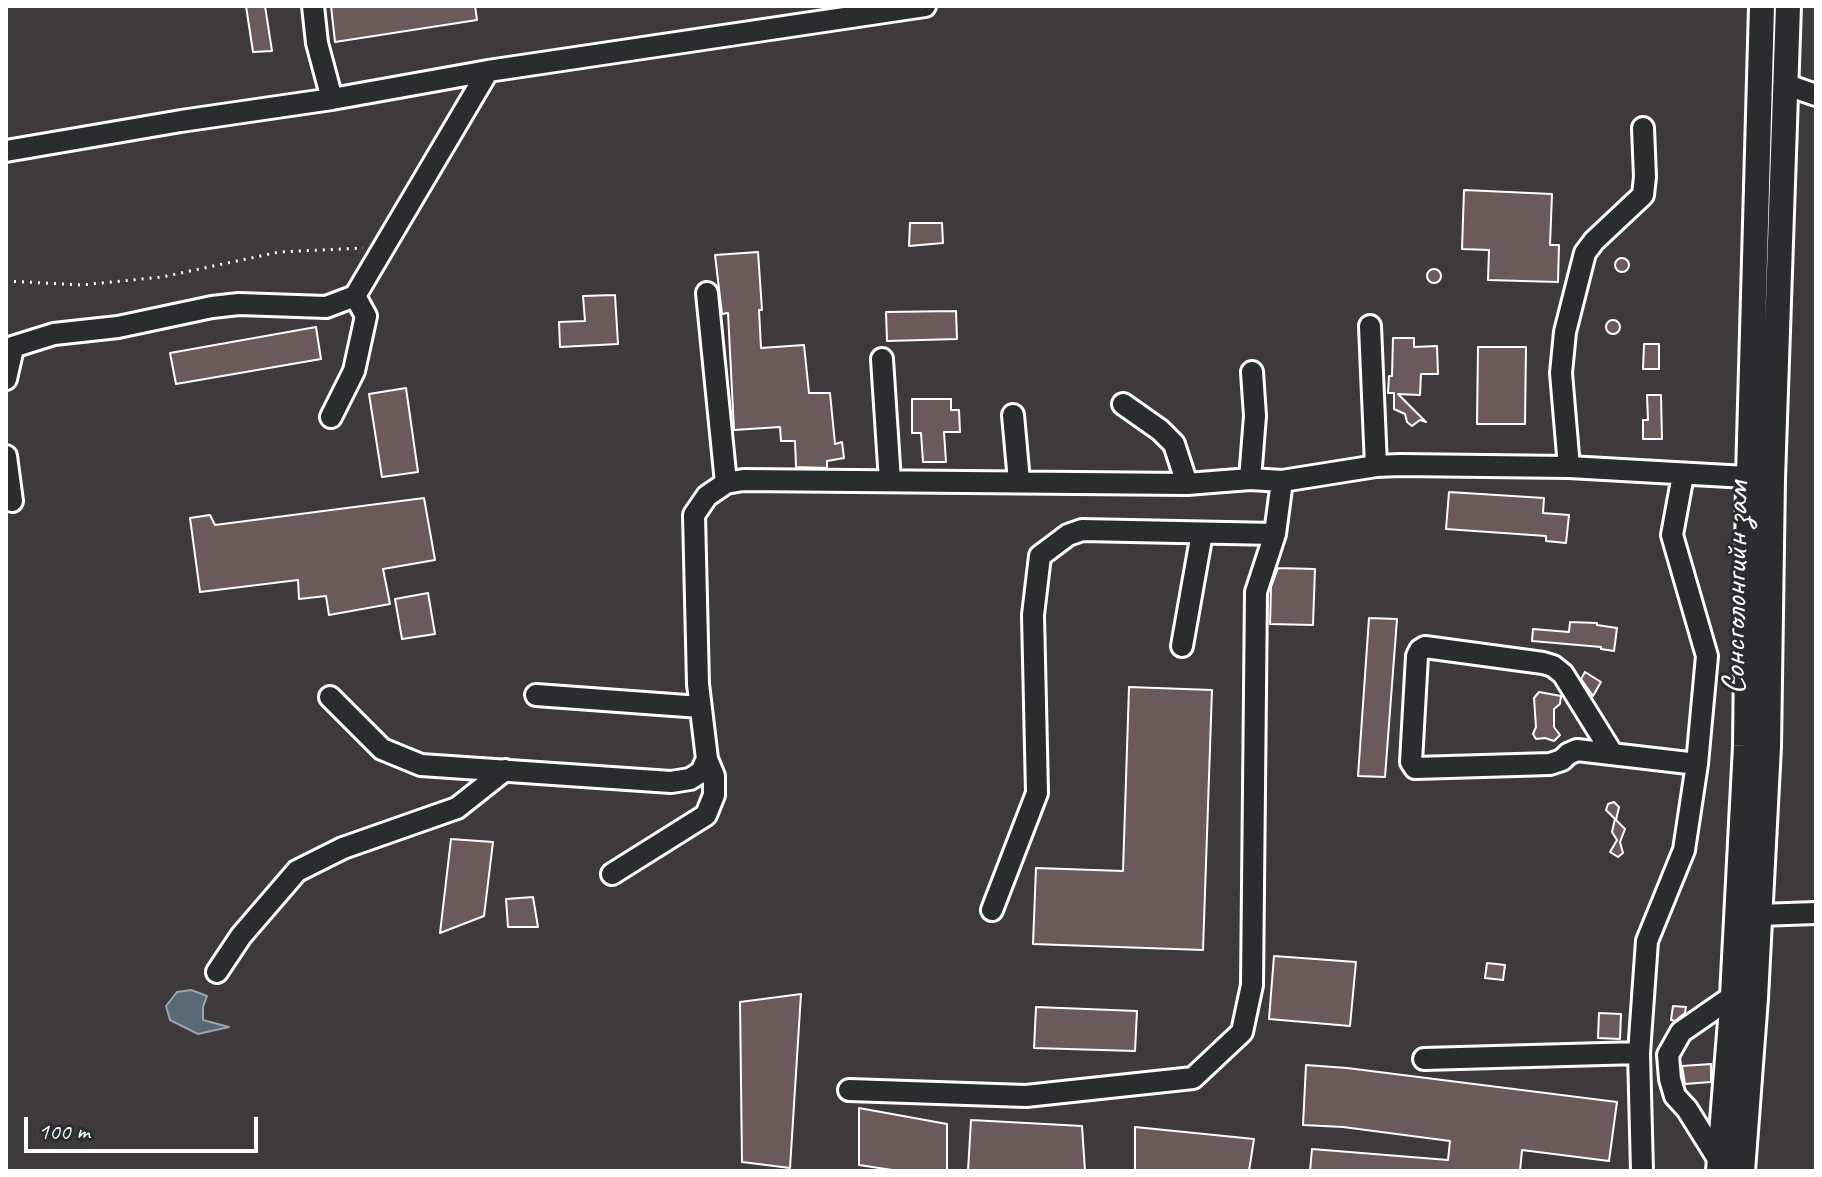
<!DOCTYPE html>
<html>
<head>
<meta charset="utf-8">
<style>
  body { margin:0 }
  #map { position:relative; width:1822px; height:1177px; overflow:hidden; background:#2a2d2e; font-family:Caveat,sans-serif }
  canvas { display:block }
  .frame { position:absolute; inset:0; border:8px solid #fff; pointer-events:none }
  .scale { position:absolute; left:24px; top:1117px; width:234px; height:36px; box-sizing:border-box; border:4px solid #fff; border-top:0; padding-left:10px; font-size:24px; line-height:28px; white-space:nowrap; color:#fff; -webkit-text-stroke:6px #2a2d2e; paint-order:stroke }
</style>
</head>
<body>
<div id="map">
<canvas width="1822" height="1177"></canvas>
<div class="frame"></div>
<div class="scale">100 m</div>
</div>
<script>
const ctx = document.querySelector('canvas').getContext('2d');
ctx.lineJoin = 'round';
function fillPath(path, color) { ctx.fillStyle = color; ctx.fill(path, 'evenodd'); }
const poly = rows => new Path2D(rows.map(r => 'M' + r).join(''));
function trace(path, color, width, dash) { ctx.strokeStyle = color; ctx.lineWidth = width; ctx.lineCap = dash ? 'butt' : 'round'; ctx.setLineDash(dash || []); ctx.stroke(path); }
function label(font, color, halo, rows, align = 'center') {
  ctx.font = font + ' Caveat,sans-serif'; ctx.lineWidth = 6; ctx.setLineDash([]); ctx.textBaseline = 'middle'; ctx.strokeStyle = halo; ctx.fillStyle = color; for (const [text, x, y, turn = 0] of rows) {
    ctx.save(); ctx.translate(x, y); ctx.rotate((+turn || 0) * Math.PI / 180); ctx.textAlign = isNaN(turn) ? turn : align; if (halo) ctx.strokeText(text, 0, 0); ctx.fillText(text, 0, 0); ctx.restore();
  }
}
fillPath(poly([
  [6,6,1816,6,1816,1171,6,1171]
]), '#3e3a3b');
const water = poly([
  [191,990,207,996,203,1007,203,1020,229,1027,198,1034,170,1020,166,1006,177,992,191,990]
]);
fillPath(water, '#586875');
trace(water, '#9ba4ac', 2);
const building = poly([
  [246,6,265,6,272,51,253,52,246,6],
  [331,6,475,6,477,20,335,42,331,6],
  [1464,190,1552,194,1550,245,1559,245,1558,282,1488,280,1489,250,1462,249,1464,190],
  [910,223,942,223,943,243,909,246,910,223],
  [758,252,762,310,759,310,761,348,804,345,809,393,830,393,835,444,842,442,844,458,827,461,827,468,796,467,795,441,781,441,780,427,734,430,728,313,722,314,715,255,758,252],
  '1615 265a7 7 0 1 1 14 0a7 7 0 1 1-14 0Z',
  '1427 276a7 7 0 1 1 14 0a7 7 0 1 1-14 0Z',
  [615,295,618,344,560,347,559,322,585,321,583,296,615,295],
  [956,311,957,339,887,341,886,312,956,311],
  '1606 327a7 7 0 1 1 14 0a7 7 0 1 1-14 0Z',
  [316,327,321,359,176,384,170,353,316,327],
  [1393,338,1414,338,1414,347,1437,346,1438,374,1421,374,1420,395,1398,394,1426,422,1420,420,1412,426,1407,422,1405,414,1394,409,1394,393,1388,393,1389,376,1392,376,1393,338],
  [1644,344,1659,344,1659,369,1643,369,1644,344],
  [1478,347,1526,347,1525,424,1477,424,1478,347],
  [406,388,418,472,382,477,369,394,406,388],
  [1647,395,1661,395,1662,439,1643,439,1643,420,1648,420,1647,395],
  [912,399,951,399,951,410,959,410,960,432,944,432,946,462,923,462,921,433,912,433,912,399],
  [1449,492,1544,498,1543,513,1569,515,1566,543,1546,541,1546,536,1446,529,1449,492],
  [424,498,435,560,383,569,390,604,329,615,326,596,299,599,298,580,200,592,190,518,210,515,215,525,424,498],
  [1278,568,1315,569,1313,625,1270,624,1271,587,1278,568],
  [428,593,435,634,402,639,395,599,428,593],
  [1369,618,1397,619,1385,777,1358,776,1369,618],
  [1570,622,1597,623,1597,625,1617,628,1614,651,1601,649,1601,647,1532,641,1533,629,1569,632,1570,622],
  [1585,672,1601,682,1593,696,1581,679,1585,672],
  [1129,687,1212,690,1203,950,1033,944,1036,868,1123,871,1129,687],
  [1539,692,1561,696,1560,704,1554,709,1554,727,1560,735,1554,741,1545,738,1536,739,1533,734,1536,727,1534,698,1539,692],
  [1614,802,1619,807,1616,820,1625,829,1620,842,1623,853,1618,857,1610,852,1617,840,1612,832,1615,819,1606,810,1608,804,1614,802],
  [451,839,493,842,484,916,440,933,451,839],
  [533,897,538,927,508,927,506,899,533,897],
  [1274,956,1356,962,1350,1026,1269,1019,1274,956],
  [1487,963,1505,965,1503,980,1485,978,1487,963],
  [801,994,790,1168,742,1162,740,1002,801,994],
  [1673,1006,1686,1007,1685,1013,1675,1021,1671,1020,1673,1006],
  [1036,1007,1137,1011,1135,1051,1034,1048,1036,1007],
  [1599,1013,1621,1014,1620,1039,1598,1038,1599,1013],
  [1711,1064,1711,1082,1685,1084,1682,1066,1711,1064],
  [1306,1065,1347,1068,1617,1102,1609,1161,1522,1150,1520,1171,1310,1171,1312,1149,1448,1160,1450,1141,1343,1127,1303,1125,1306,1065],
  [859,1108,947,1124,947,1171,899,1171,859,1165,859,1108],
  [971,1120,1082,1126,1085,1171,968,1171,971,1120],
  [1135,1127,1254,1139,1249,1171,1135,1171,1135,1127]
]);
fillPath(building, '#6c5959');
trace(building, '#fff', 2);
const minor = poly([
  [313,6,317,43,332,99],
  [1787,85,1816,95],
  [6,151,181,121,332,99,488,71,925,6],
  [707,293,726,483],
  [1370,326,1376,466],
  [6,349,54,334,118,327,212,307,239,304,326,307,355,296,488,71],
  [882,359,890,481],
  [6,379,13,348],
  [1123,404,1160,430,1174,444,1187,484],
  [1013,415,1019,481],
  [331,417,354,371,366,316,355,296],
  [6,456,12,501],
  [1569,467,1561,373,1565,332,1585,253,1594,241,1643,195,1645,177,1643,128],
  [1250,479,1255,416,1252,372],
  [1182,646,1202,533],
  [536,695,700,707],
  [330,697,382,749,421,765,671,782,690,779,701,772,707,759,698,684,694,515,707,496,726,483,743,480,1187,484,1250,479,1282,481,1376,466,1400,465,1569,467,1764,478],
  [1612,753,1563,674,1553,666,1543,663,1425,647,1420,650,1417,656,1411,762,1415,768,1550,764,1562,760,1568,754,1577,750,1697,764],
  [612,874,706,815,714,795,714,776,707,759],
  [992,910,1037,793,1033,615,1040,556,1068,535,1082,530,1275,534],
  [1759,915,1816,913],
  [217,972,241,936,297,871,343,848,457,808,505,770],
  [1424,1059,1639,1053],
  [849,1090,1026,1096,1193,1078,1242,1032,1252,985,1256,592,1275,534,1282,481],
  [1720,1162,1687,1109,1675,1096,1670,1079,1668,1055,1681,1032,1733,996],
  [1642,1171,1639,1053,1647,941,1684,850,1697,764,1707,656,1672,535,1683,475]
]);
const major = poly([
  [1719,1171,1733,996,1746,746,1749,477,1762,6],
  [1742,1171,1755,998,1768,747,1772,479,1788,6]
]);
trace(minor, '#fff', 26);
trace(major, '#fff', 30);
trace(poly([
  [6,281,82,285,162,277,279,252,363,248]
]), '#fff', 3, [2, 6]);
trace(minor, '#2a2d2e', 20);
trace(major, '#2a2d2e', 24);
label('34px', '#fff', '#2a2d2e', [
  ["Сонсголонгийн зам",1737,588,-89]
]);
</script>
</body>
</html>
